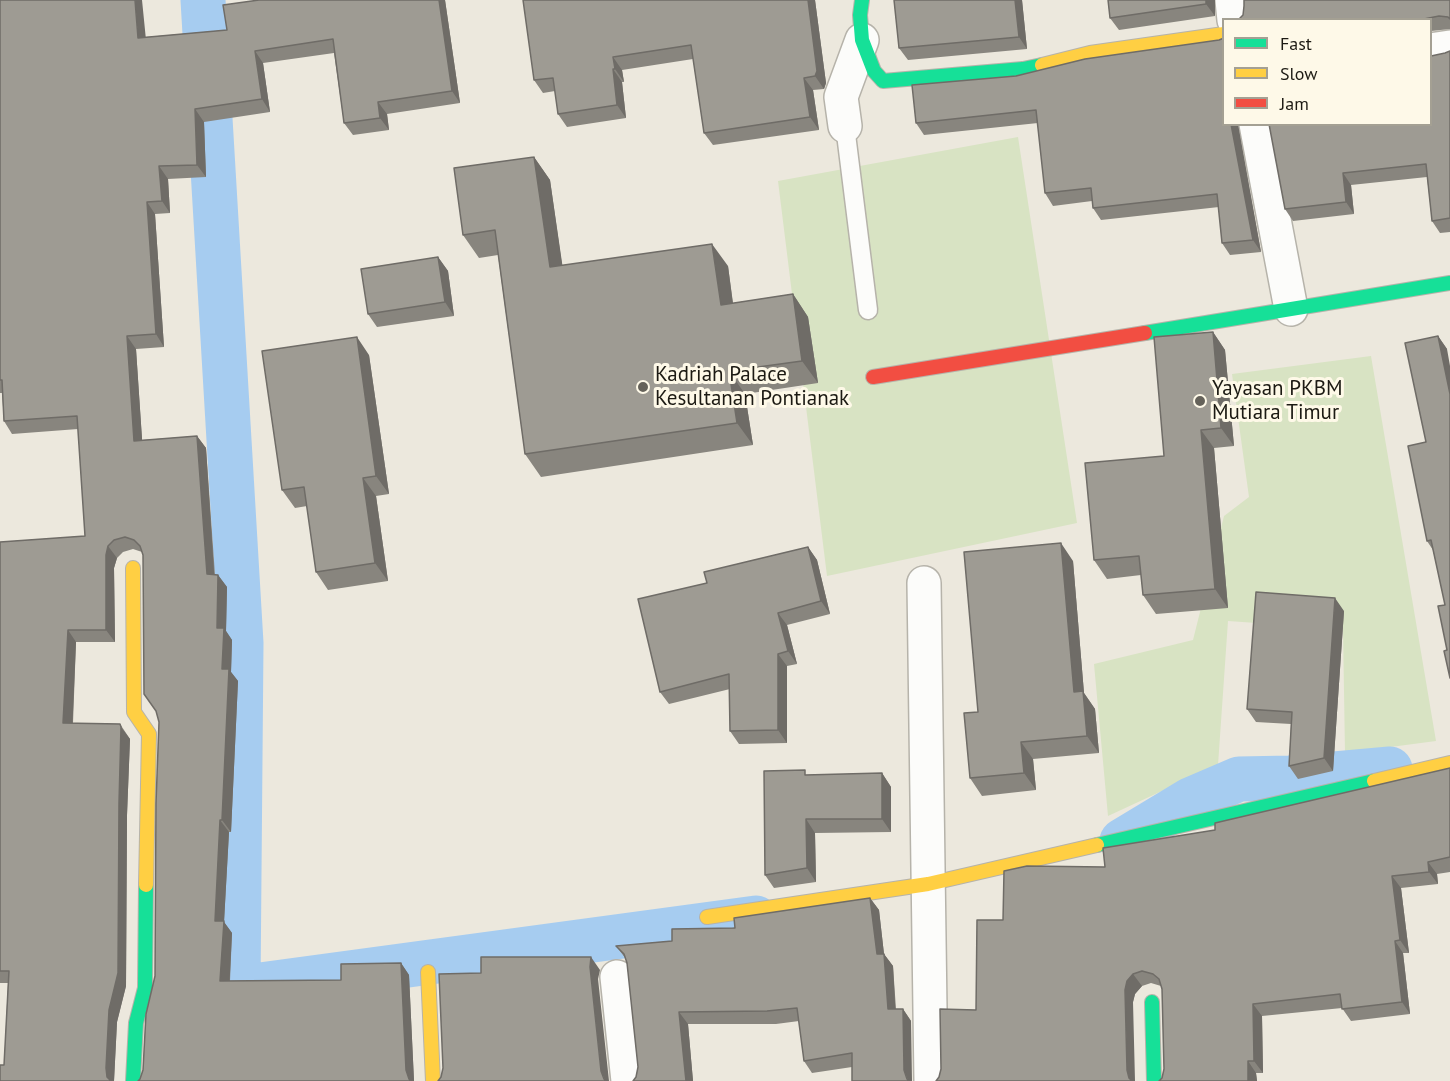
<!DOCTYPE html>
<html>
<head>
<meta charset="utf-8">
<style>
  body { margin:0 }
  #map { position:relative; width:1450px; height:1081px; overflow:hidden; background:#ece8dd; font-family:"PT Sans",sans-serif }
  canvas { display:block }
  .legend { position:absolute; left:1222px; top:18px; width:210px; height:108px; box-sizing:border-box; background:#fef9e8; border:2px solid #a4a093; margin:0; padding:8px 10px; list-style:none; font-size:18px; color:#1c1a13 }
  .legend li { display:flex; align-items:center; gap:12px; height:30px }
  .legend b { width:30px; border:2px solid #a4a093 }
</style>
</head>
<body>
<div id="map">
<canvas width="1450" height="1081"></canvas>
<ul class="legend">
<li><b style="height:8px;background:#16e098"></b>Fast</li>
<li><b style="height:8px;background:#ffcf43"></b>Slow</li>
<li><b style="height:8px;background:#f24e42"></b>Jam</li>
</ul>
</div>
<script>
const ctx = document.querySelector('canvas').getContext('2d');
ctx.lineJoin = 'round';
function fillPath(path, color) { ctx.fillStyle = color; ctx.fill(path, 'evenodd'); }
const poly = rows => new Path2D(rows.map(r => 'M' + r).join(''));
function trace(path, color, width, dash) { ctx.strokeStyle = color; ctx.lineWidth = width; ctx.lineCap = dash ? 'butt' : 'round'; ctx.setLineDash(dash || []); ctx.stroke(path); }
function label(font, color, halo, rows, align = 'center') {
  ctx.font = font + ' "PT Sans",sans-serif'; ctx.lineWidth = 6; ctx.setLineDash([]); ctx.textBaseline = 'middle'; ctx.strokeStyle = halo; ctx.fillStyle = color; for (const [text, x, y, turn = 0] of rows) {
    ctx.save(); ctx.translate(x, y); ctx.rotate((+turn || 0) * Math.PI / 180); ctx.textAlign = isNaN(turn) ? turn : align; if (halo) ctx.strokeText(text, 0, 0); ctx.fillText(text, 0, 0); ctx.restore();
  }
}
fillPath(poly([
  [1018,137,1077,523,827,576,778,181],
  [1371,356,1436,741,1345,753,1343,629,1228,621,1218,765,1108,816,1094,664,1193,640,1224,516,1249,497,1232,374]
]), '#d8e3c3');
trace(poly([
  [203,0,241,643,238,988,240,1081],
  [1122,841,1190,800,1239,779,1290,778,1390,769],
  [238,988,756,918]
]), '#a6ccf0', 45);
const lane = poly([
  [845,126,868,310]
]);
const street = poly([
  [1232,0,1234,20],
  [1430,50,1450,47],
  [1256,124,1291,309],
  [845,126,841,97,862,40],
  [924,583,931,1081],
  [617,977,628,1081]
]);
const fast = poly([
  [862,0,860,15,862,40,874,71,883,81,1023,69,1042,65],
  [1145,333,1450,283],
  [1097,845,1374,781],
  [1152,1002,1154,1081],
  [133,1081,136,1023,145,988,146,885]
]);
const slow = poly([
  [1042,65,1090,53,1224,34],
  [133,568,134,712,149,734,146,885],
  [1374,781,1450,763],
  [707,917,928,884,1097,845],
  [428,972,433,1081]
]);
const jam = poly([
  [873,377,1145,333]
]);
trace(lane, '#b6b3aa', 21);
trace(street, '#b6b3aa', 36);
trace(fast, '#b6b3aa', 16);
trace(slow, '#b6b3aa', 16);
trace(jam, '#b6b3aa', 16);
trace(lane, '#fcfcfa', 18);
trace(street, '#fcfcfa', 33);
trace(fast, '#16e098', 14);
trace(slow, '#ffcf43', 14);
trace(jam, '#f24e42', 14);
fillPath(poly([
  [0,0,146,37,227,30,445,0,460,103,387,114,389,130,353,135,344,123,334,53,263,63,270,112,204,122,206,177,168,179,170,213,155,214,164,347,136,349,142,440,197,436,206,448,215,575,218,575,227,587,226,631,232,640,231,672,238,681,231,832,229,832,224,922,232,933,230,981,341,980,401,963,409,975,414,1081,138,1081,140,1079,143,1070,155,976,159,722,143,555,142,552,133,549,123,552,117,558,114,568,115,642,76,642,73,723,120,724,130,739,127,815,126,986,117,1022,114,1081,4,1065,8,983,0,983,0,542,85,536,78,429,12,434,4,421,2,393,0,393],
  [815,0,826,83,824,89,813,90,819,130,713,145,704,133,693,59,622,70,624,82,622,82,626,118,567,127,558,114,555,91,543,93,534,80],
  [894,0,1022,0,1027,49,908,60,899,48],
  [1108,0,1215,0,1215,16,1119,30,1110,18],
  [1450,0,1450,29,1431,31,1431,20,1238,20,1243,15,1244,6],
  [1219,40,1238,127,1261,252,1230,255,1222,243,1219,207,1101,220,1093,208,1092,201,1053,206,1045,193,1038,123,924,135,916,123,1016,76],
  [1450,51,1450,232,1440,233,1432,221,1427,177,1351,185,1354,214,1293,221,1285,209,1445,53],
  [534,157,550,180,562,265,728,266,733,303,793,294,808,317,818,383,745,394,753,445,541,477,525,454,498,255,479,258,463,235],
  [438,257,448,271,454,316,377,327,368,314],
  [1213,332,1225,350,1234,446,1214,448,1228,608,1156,614,1143,595,1141,575,1107,579,1094,560,1164,456],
  [1438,336,1447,349,1447,650,1445,605,1433,550,1427,541,1426,442],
  [369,355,389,494,376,496,388,581,328,590,316,572,307,506,295,508,282,490],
  [808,547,817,560,830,614,787,625,797,664,787,666,787,743,739,744,730,731,730,689,669,704,660,692,707,583],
  [1073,561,1084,693,1095,709,1099,753,1033,759,1036,790,982,796,970,778,978,712],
  [1344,611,1333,771,1298,779,1289,766,1291,724,1256,722,1247,709],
  [1450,768,1450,872,1437,874,1438,884,1401,888,1409,953,1403,953,1410,1014,1351,1021,1342,1008,1262,1016,1263,1073,1256,1073,1257,1081,1159,1081,1162,1078,1164,1069,1162,989,1161,986,1151,983,1142,986,1135,994,1133,1002,939,1077,976,1010,1003,920,1105,867,1215,830],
  [882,773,891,787,891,832,815,833,816,882,774,888,765,875,808,775],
  [870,898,879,910,884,954,893,966,896,1009,903,1009,911,1021,852,1067,812,1073,804,1061,799,1021,776,1024,688,1024,693,1081,633,1081,636,1077,638,1067,627,963,626,959,616,946,672,941]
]), '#88857e');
fillPath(poly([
  [135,0,142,0,147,50,138,38],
  [439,0,445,0,460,103,452,91],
  [808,0,815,0,826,83,824,89,815,76],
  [1015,0,1022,0,1027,49,1019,37],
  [1206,0,1215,0,1215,16,1206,4],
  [255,51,263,63,270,112,262,99],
  [613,57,622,70,624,82,615,69],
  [613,69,622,82,626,118,617,105],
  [804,78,813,90,819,130,810,117],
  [378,102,387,114,389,130,380,118],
  [195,109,204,122,206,177,197,165],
  [1231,124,1238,124,1261,252,1253,240],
  [534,157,550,180,566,290,550,267],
  [159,166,168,179,170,213,162,201],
  [1343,173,1351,185,1354,214,1346,202],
  [147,202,155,214,164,347,156,334],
  [712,244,728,266,736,328,721,305],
  [438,257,448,271,454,316,445,302],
  [793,294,808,317,818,383,802,361],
  [1213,332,1225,350,1234,446,1221,428],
  [127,336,136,349,143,453,134,441],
  [1438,336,1447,349,1450,366,1450,395],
  [357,337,369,355,389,494,376,476],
  [729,371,745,394,753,445,737,423],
  [1201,430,1214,448,1228,608,1215,589],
  [197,436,206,448,215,587,207,574],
  [363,478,376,496,388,581,375,563],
  [1061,543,1073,561,1084,693,1095,709,1099,753,1087,736,1074,692],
  [108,546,117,558,114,568,115,642,106,630,106,555],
  [808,547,817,560,830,614,821,601],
  [218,575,227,587,226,631,232,640,231,672,238,681,231,832,222,820,222,669,217,628],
  [1335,598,1344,611,1333,771,1324,758],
  [778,613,787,625,797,664,788,651],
  [68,630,76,642,72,735,63,723],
  [778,654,787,666,787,743,778,730],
  [121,727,130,739,127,815,126,986,117,1022,114,1081,111,1081,107,1077,106,1068],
  [1021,742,1033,759,1036,790,1024,773],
  [882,773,891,787,891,832,882,819],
  [806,819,815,833,816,882,807,868],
  [220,820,229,832,224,922,232,933,229,993,220,981,215,921],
  [1428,862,1437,874,1438,884,1429,872],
  [1392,876,1401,888,1409,953,1400,940],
  [870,898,879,910,884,954,893,966,896,1021,888,1009,877,954],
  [1395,941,1403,953,1410,1014,1402,1002],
  [591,957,600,970,598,979,609,1081,605,1081,601,1071,590,967],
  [401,963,409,975,414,1081,410,1081,406,1070],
  [1133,974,1142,986,1135,994,1133,1002,1135,1081,1131,1081,1129,1078,1127,1070,1125,990,1127,981],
  [1253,1004,1262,1016,1263,1073,1254,1061],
  [903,1009,911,1021,912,1081,908,1081,904,1070],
  [679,1012,688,1024,693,1081,686,1081],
  [1248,1061,1256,1073,1257,1081,1248,1081]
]), '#6f6c67');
const building = poly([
  [0,0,135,0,138,38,227,30,223,5,259,0,439,0,452,91,378,102,380,118,344,123,333,39,255,51,262,99,195,109,197,165,159,166,162,201,147,202,156,334,127,336,134,441,197,436,207,574,218,575,217,628,224,628,222,669,229,669,222,820,220,820,215,921,224,921,220,981,341,980,341,964,401,963,406,1070,409,1079,411,1081,138,1081,140,1079,143,1070,146,1014,155,976,156,803,159,722,156,711,144,694,143,555,140,546,134,540,125,537,114,540,108,546,106,555,106,630,68,630,63,723,120,724,121,727,119,803,118,973,109,1010,106,1068,107,1077,111,1081,0,1081,0,1065,4,1065,9,971,0,971,0,542,85,536,77,416,4,421,2,380,0,380,0,0],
  [523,0,808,0,817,71,815,76,804,78,810,117,704,133,691,45,613,57,615,69,613,69,617,105,558,114,553,78,534,80,523,0],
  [894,0,1015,0,1019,37,899,48,894,0],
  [1108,0,1206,0,1206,4,1110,18,1108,0],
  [1244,0,1450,0,1450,19,1448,17,1439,16,1419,20,1238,20,1243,15,1244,6,1244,0],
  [1224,38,1224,124,1231,124,1253,240,1222,243,1217,194,1093,208,1091,188,1045,193,1036,110,916,123,912,85,1016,76,1085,59,1219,40,1224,38],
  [1450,51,1450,218,1432,221,1426,164,1343,173,1346,202,1285,209,1269,124,1431,124,1431,56,1445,53,1450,51],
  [534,157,550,267,712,244,721,305,793,294,802,361,729,371,737,423,525,454,495,230,463,235,454,168,534,157],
  [438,257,445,302,368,314,361,269,438,257],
  [1213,332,1221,428,1201,430,1215,589,1143,595,1139,556,1094,560,1085,463,1164,456,1154,337,1213,332],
  [1438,336,1450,394,1450,678,1444,651,1447,650,1438,606,1445,605,1431,540,1427,541,1408,446,1426,442,1405,343,1438,336],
  [357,337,376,476,363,478,375,563,316,572,304,487,282,490,262,351,357,337],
  [1061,543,1074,692,1083,691,1087,736,1021,742,1024,773,970,778,964,713,978,712,964,552,1061,543],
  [808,547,821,601,778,613,788,651,778,654,778,730,730,731,729,674,660,692,638,599,707,583,704,572,808,547],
  [1256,592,1335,598,1324,758,1289,766,1292,712,1247,709,1256,592],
  [1450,768,1450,857,1428,862,1429,872,1392,876,1400,940,1395,941,1402,1002,1342,1009,1340,994,1253,1004,1254,1061,1248,1061,1248,1081,1159,1081,1162,1078,1164,1069,1162,989,1159,979,1153,974,1142,971,1133,974,1127,981,1125,990,1127,1070,1129,1078,1132,1081,936,1081,939,1077,941,1069,940,1009,976,1010,977,920,1003,920,1004,871,1027,866,1105,867,1103,848,1215,830,1215,823,1450,768],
  [805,770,805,775,882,773,882,819,806,819,807,868,765,875,764,771,805,770],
  [870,898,877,954,884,954,888,1009,903,1009,904,1070,907,1079,909,1081,852,1081,852,1053,804,1061,797,1008,767,1011,679,1012,686,1081,633,1081,636,1077,638,1067,627,963,624,954,616,946,672,941,672,929,735,928,734,918,870,898],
  [481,957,591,957,590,967,601,1071,604,1079,606,1081,438,1081,441,1077,443,1068,439,974,481,973,481,957]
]);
fillPath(building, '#9e9b93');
trace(building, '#6f6c67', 1.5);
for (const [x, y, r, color] of [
  [643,387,6,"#65625a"],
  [1200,401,6,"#65625a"]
]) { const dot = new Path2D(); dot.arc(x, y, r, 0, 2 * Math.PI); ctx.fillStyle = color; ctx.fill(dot); trace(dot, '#fef9e8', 2); }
label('21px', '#1c1a13', '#fef9e8', [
  ["Kadriah Palace",655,375],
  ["Kesultanan Pontianak",655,399],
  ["Yayasan PKBM",1212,389],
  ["Mutiara Timur",1212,413]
], 'left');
</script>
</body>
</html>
